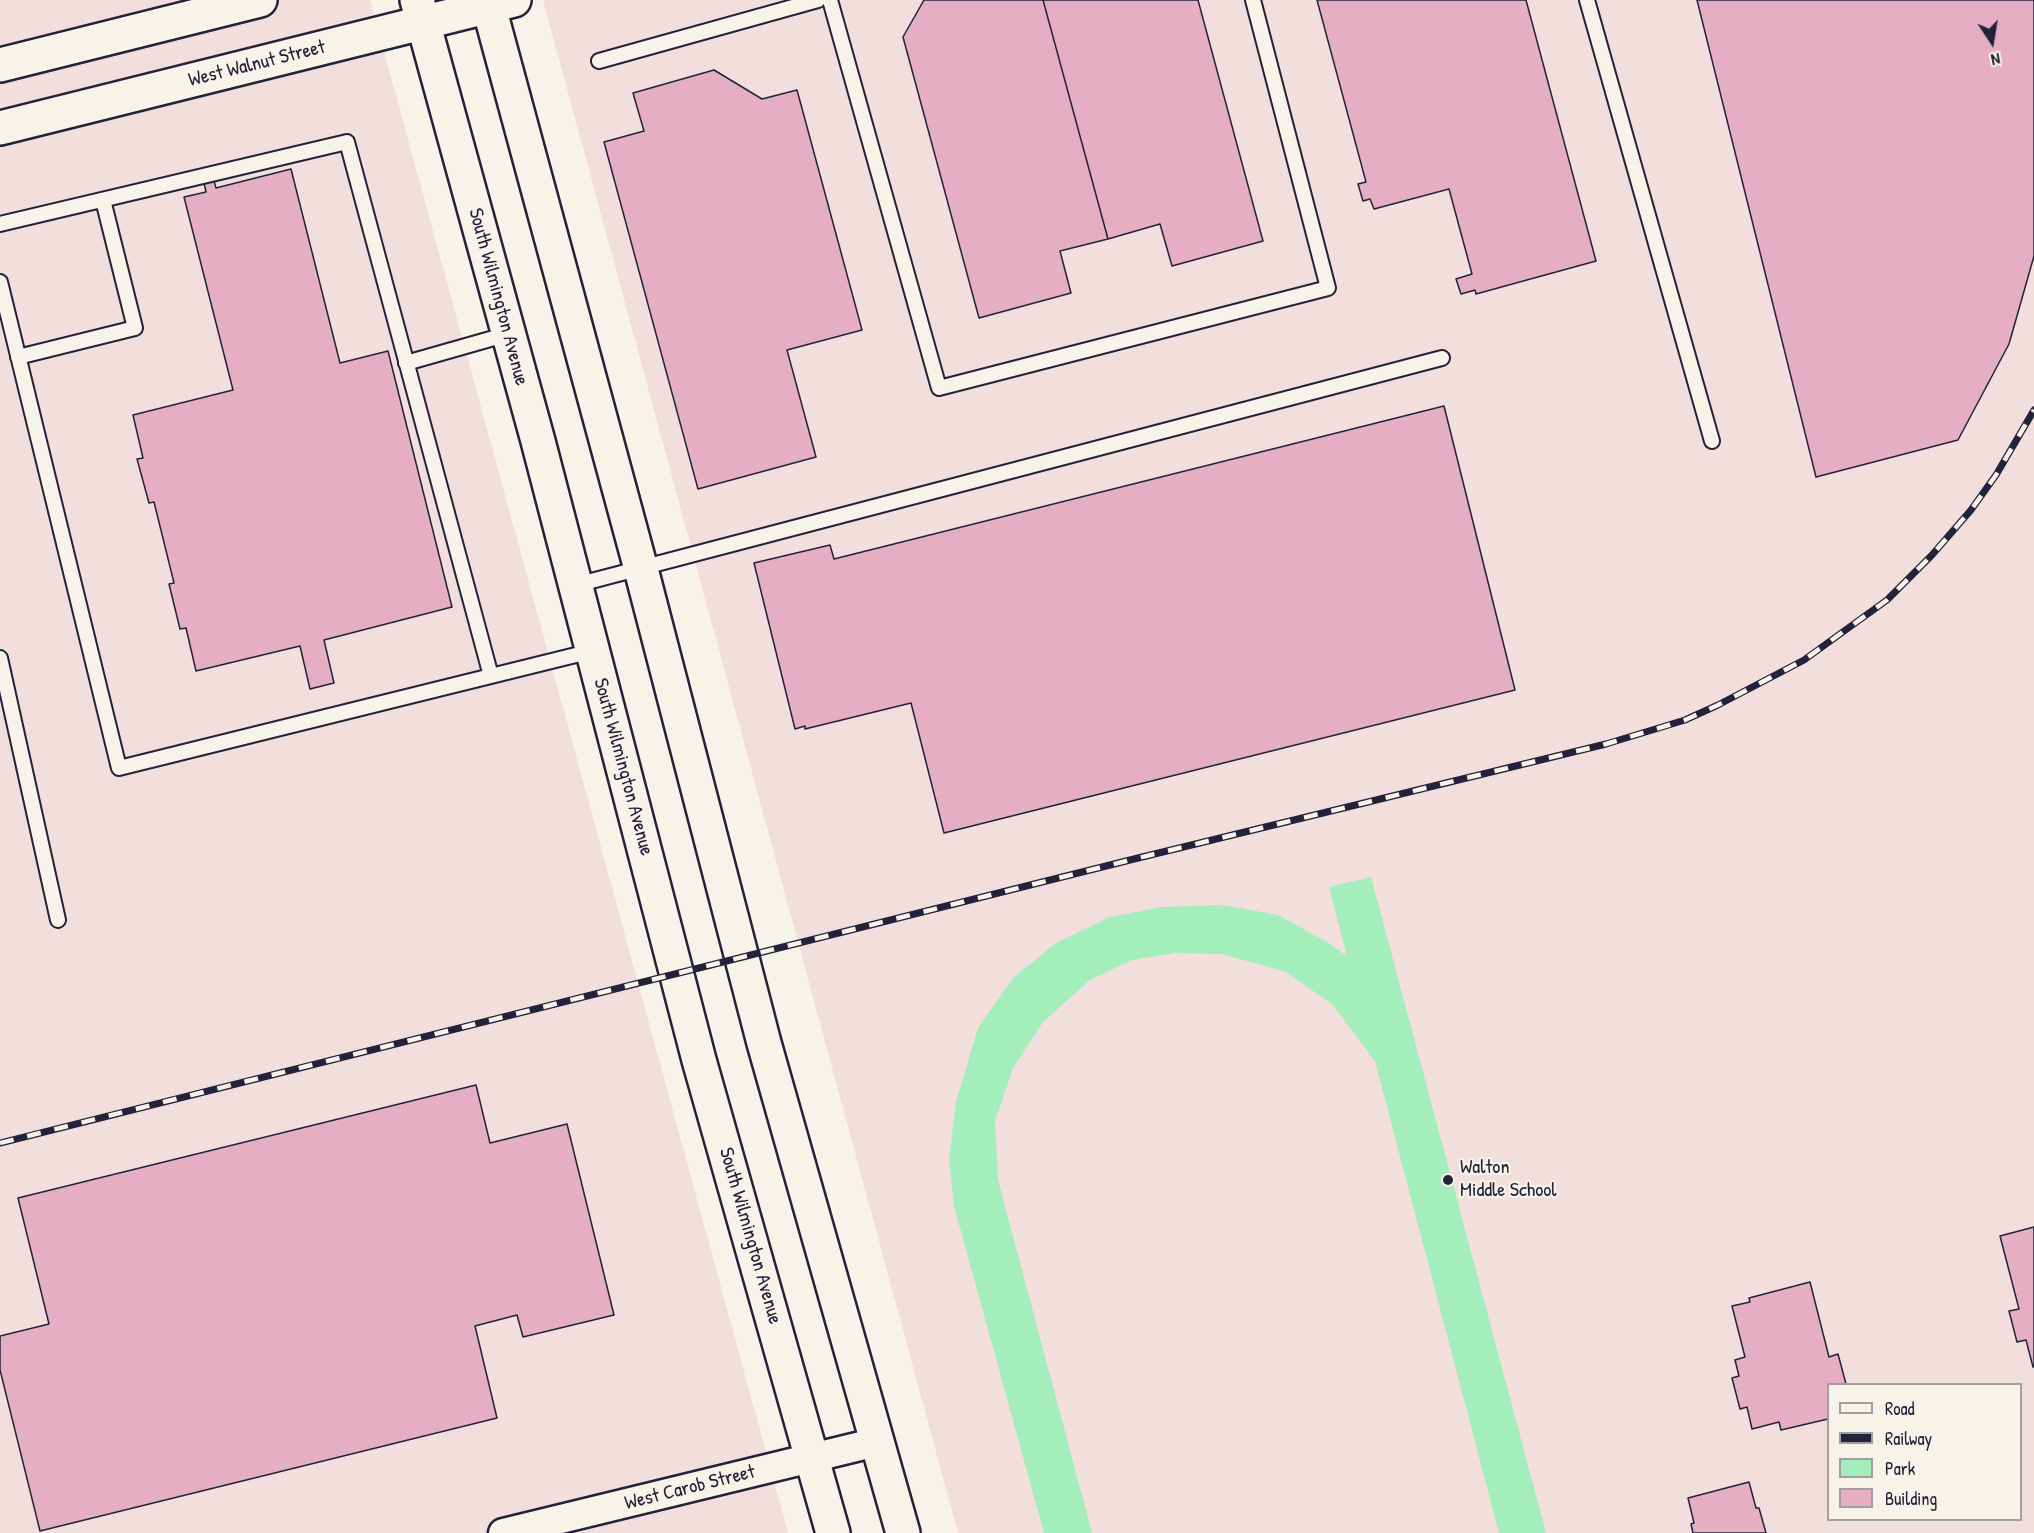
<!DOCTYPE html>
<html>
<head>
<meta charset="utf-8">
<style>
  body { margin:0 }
  #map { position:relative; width:2034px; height:1533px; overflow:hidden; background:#f7f3e8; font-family:"Patrick Hand",sans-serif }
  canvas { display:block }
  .legend { position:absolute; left:1827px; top:1383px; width:195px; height:138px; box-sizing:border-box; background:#f7f3e8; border:2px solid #a29fa3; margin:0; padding:8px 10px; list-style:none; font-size:18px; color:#22223b }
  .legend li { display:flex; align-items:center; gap:12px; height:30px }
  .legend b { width:30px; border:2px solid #a29fa3 }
  .north { position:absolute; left:1962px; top:12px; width:60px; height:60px; -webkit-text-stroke:4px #f7f3e8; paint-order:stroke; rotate:168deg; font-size:16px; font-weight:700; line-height:24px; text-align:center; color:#22223b }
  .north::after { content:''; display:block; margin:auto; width:21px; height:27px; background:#22223b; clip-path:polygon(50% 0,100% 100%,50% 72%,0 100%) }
</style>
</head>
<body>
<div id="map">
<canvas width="2034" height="1533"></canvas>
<ul class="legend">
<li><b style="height:8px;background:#f7f3e8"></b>Road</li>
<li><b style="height:8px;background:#22223b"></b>Railway</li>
<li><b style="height:16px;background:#a4eebc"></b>Park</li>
<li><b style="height:16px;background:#e5aec3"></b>Building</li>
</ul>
<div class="north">N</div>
</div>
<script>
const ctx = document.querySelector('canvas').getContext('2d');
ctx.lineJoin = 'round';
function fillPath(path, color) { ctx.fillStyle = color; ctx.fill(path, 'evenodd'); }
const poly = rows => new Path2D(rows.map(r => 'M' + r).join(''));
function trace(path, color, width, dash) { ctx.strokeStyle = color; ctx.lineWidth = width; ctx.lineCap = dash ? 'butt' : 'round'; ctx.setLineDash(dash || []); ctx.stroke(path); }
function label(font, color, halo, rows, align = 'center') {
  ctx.font = font + ' "Patrick Hand",sans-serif'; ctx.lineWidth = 4.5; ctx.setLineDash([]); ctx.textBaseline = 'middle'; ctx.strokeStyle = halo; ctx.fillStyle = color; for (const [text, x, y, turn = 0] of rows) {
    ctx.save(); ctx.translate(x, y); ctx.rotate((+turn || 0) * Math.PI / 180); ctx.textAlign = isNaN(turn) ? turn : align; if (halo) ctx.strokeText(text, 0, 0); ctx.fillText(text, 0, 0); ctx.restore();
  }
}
fillPath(poly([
  [0,0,370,0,788,1533,0,1533],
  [543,0,2034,0,2034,1533,958,1533],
  [1828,1384,2020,1384,2020,1520,1828,1520]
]), '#f2dedd');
fillPath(poly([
  [1371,877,1546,1533,1499,1533,1375,1061,1333,1005,1286,972,1222,954,1175,953,1132,960,1090,980,1043,1022,1013,1068,995,1121,998,1180,1092,1533,1044,1533,954,1206,949,1159,956,1102,978,1028,1013,978,1056,943,1110,917,1161,907,1223,905,1278,915,1327,942,1347,956,1329,887]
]), '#a4eebc');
const building = poly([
  [924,0,1043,0,1108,239,1060,251,1071,293,979,318,903,37,924,0],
  [1043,0,1198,0,1263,241,1172,266,1160,224,1108,239,1043,0],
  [1317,0,1526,0,1596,261,1476,294,1475,290,1461,294,1456,279,1472,274,1449,189,1374,209,1370,199,1363,201,1358,184,1366,182,1317,0],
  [1697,0,2034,0,2034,256,2009,344,1958,440,1816,477,1697,0],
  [714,70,762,99,797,90,862,330,787,350,816,457,698,489,604,142,644,131,633,93,714,70],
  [291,169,340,363,388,351,452,607,324,640,334,683,310,689,300,646,196,671,186,628,180,629,169,584,174,583,154,502,149,503,137,459,143,458,133,415,233,390,184,197,206,192,204,183,214,181,216,188,291,169],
  [1444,406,1515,690,944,833,911,703,805,729,805,726,795,729,754,563,830,545,834,559,1444,406],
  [476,1085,490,1143,567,1124,614,1315,523,1337,517,1315,475,1326,497,1418,40,1531,0,1370,0,1336,49,1324,18,1198,476,1085],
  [2034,1227,2034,1367,2033,1367,2026,1340,2017,1342,2009,1311,2019,1309,2000,1236,2034,1227],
  [1810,1282,1829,1357,1838,1354,1846,1384,1828,1384,1828,1419,1781,1430,1779,1422,1752,1429,1747,1407,1740,1409,1732,1378,1739,1376,1735,1360,1745,1357,1732,1306,1750,1302,1749,1298,1810,1282],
  [1749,1482,1756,1508,1759,1508,1766,1533,1693,1533,1691,1524,1694,1523,1688,1498,1749,1482]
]);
fillPath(building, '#e5aec3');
trace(building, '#22223b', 1.5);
const service = poly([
  [830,0,939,388,1328,288,1253,0],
  [1587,0,1712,441],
  [599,61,818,0],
  [0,224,347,142,491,676],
  [0,282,119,768,592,651],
  [18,357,135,328,103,200],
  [406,363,508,334],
  [576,585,1442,358],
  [0,658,58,920]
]);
const minor = poly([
  [503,1533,877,1442]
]);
const tertiary = poly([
  [0,65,260,0],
  [0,128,514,0]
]);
const secondary = poly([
  [417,0,538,441,699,1060,833,1533],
  [487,0,641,569,764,1043,903,1533]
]);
trace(service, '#22223b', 18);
trace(minor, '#22223b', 33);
trace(tertiary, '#22223b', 38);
trace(secondary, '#22223b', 38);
trace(service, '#f7f3e8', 14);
trace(minor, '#f7f3e8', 28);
trace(tertiary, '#f7f3e8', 33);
trace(secondary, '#f7f3e8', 33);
const rail = poly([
  [0,1143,1134,859,1606,744,1685,720,1718,705,1804,660,1887,600,1932,555,1971,510,1996,475,2034,410]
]);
trace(rail, '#22223b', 7);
trace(rail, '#f7f3e8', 4.5, [14]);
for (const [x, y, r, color] of [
  [1448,1180,6,"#22223b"]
]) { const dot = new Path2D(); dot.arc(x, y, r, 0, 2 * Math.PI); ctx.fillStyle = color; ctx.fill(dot); trace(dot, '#f7f3e8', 2); }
label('20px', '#22223b', '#f7f3e8', [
  ["West Walnut Street",257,64,-14],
  ["South Wilmington Avenue",498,297,75],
  ["South Wilmington Avenue",623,767,75],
  ["South Wilmington Avenue",750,1236,74],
  ["West Carob Street",690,1488,-14]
]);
label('20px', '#22223b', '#f7f3e8', [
  ["Walton",1460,1168],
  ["Middle School",1460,1191]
], 'left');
</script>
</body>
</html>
